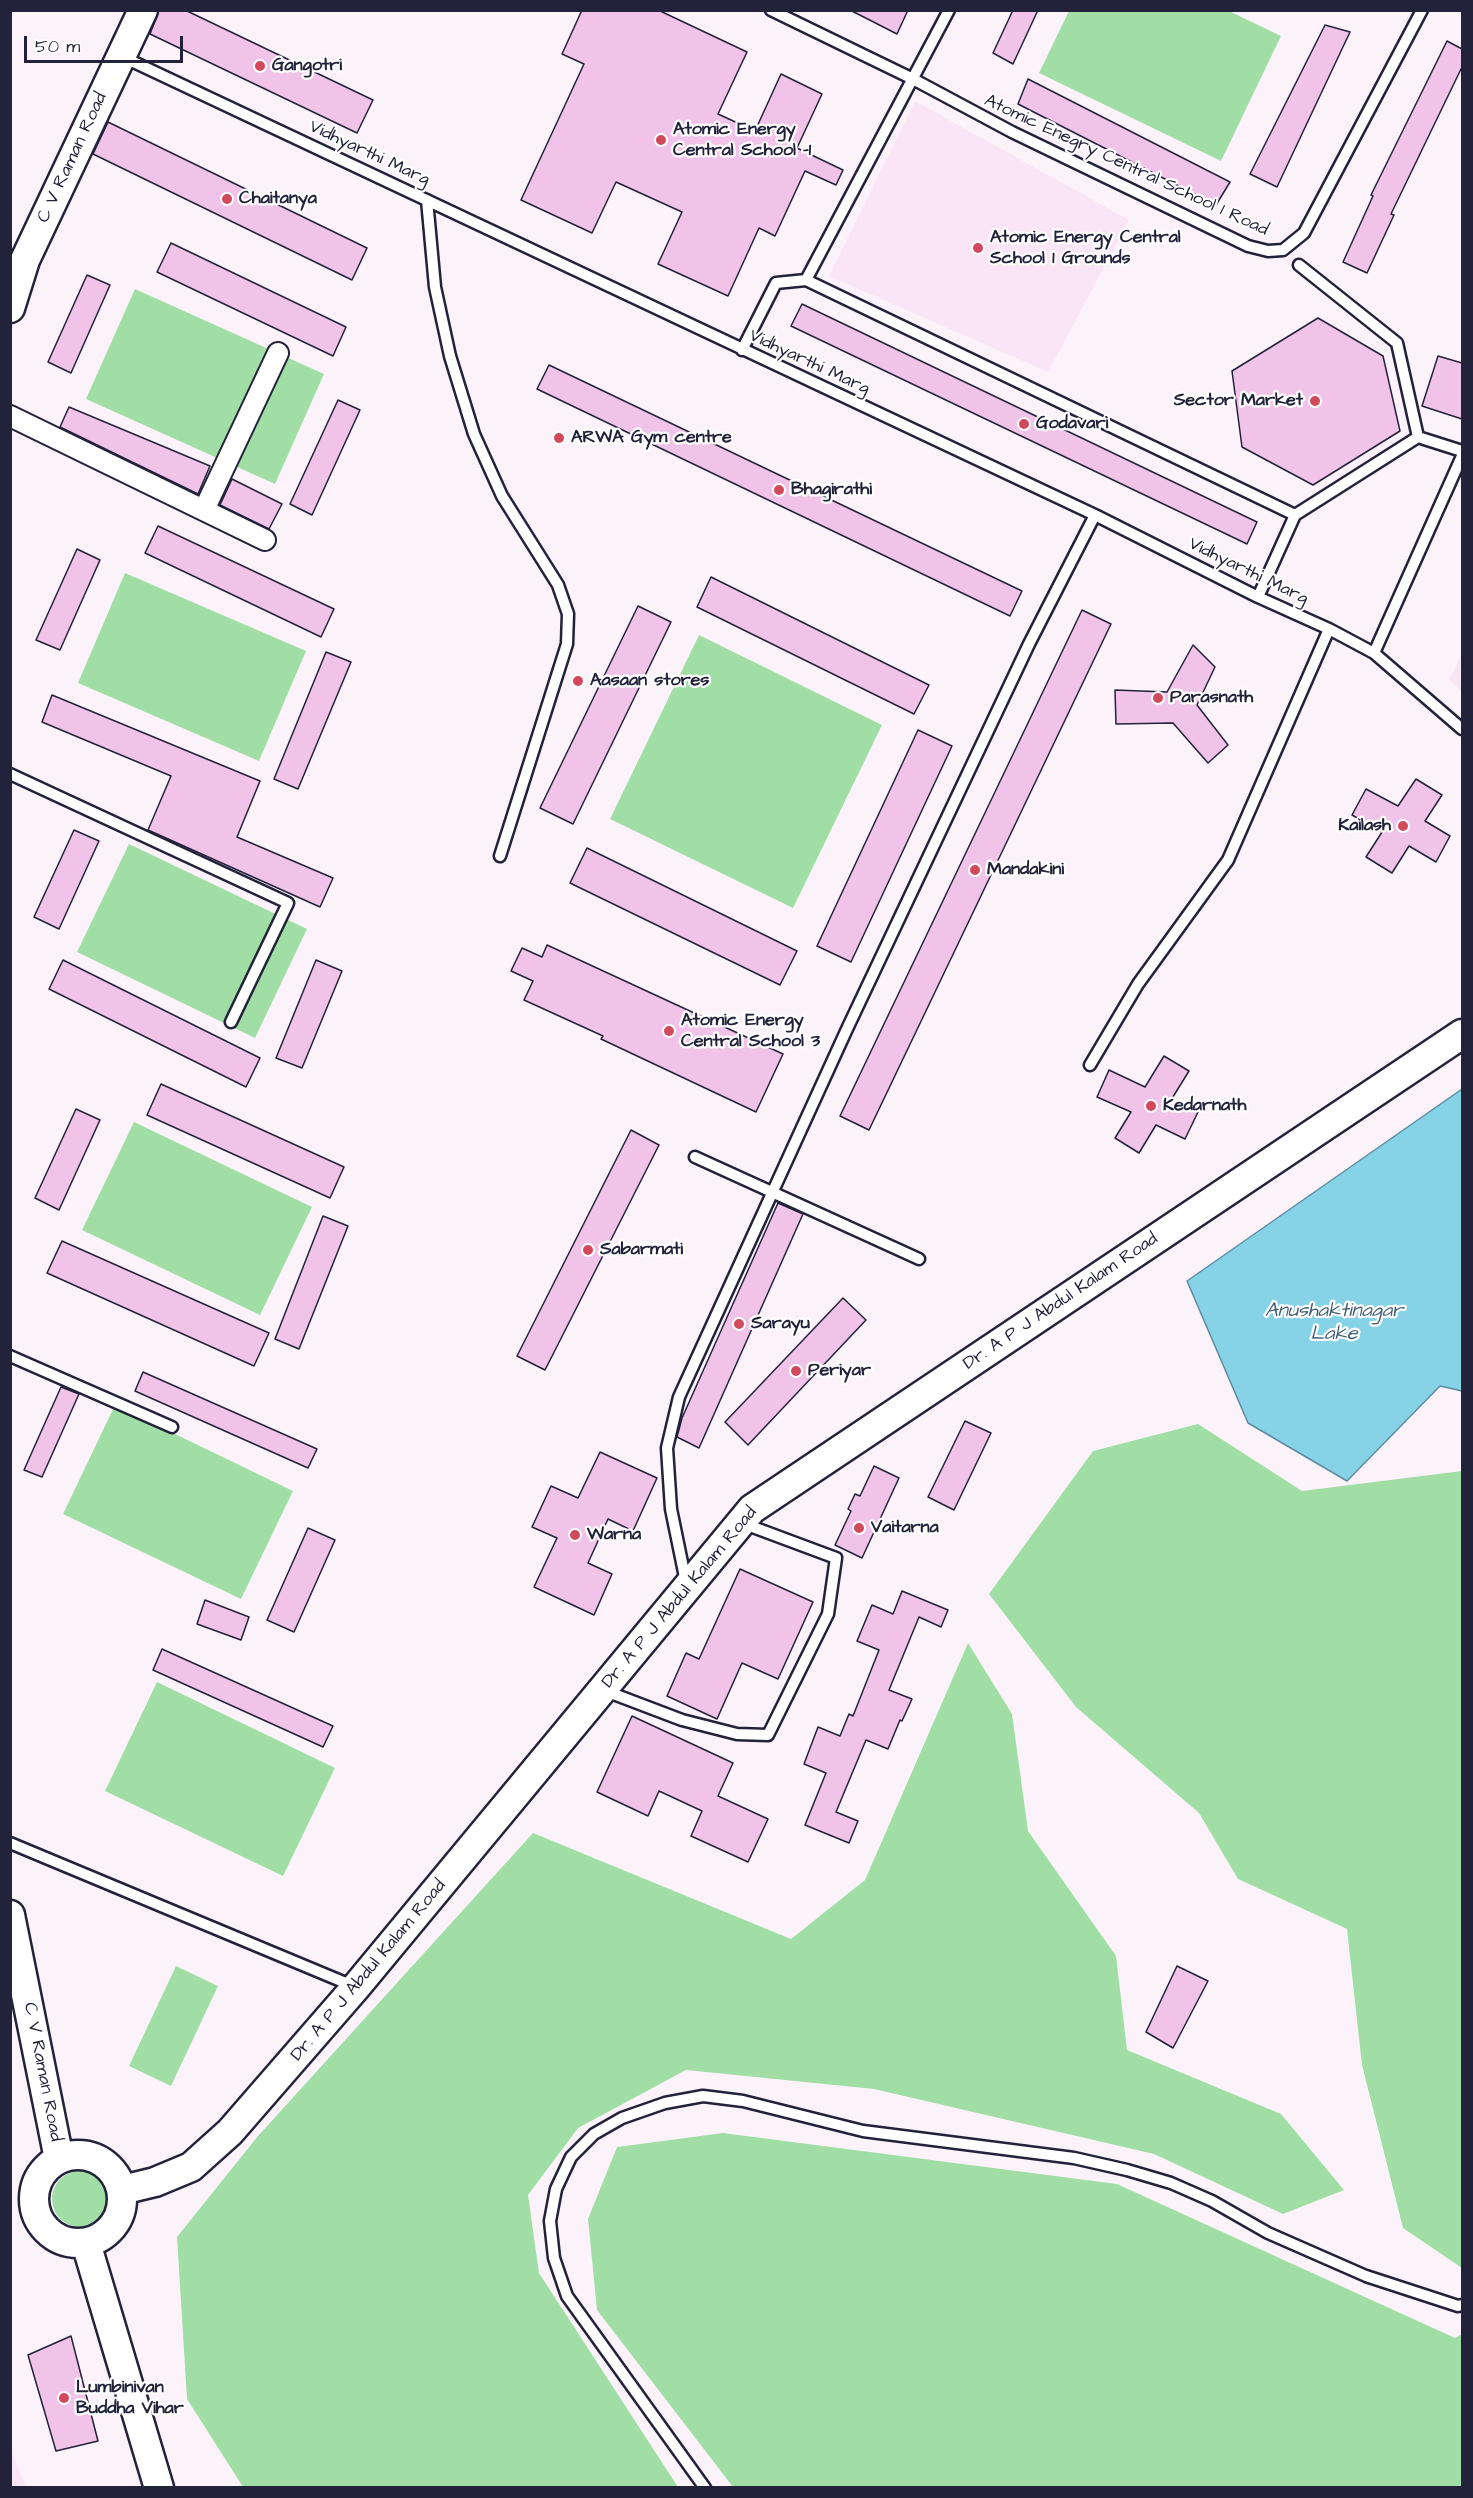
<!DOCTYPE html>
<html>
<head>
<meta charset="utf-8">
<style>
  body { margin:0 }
  #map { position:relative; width:1473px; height:2498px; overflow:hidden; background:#fcf3fa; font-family:"Architects Daughter",sans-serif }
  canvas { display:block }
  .frame { position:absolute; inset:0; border:12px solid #22223b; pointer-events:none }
  .scale { position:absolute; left:24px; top:36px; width:159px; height:27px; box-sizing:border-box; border:3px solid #22223b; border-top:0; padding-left:8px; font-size:18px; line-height:21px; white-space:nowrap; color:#22223b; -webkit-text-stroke:4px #fff; paint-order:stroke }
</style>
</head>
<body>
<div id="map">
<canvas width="1473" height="2498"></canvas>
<div class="frame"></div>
<div class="scale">50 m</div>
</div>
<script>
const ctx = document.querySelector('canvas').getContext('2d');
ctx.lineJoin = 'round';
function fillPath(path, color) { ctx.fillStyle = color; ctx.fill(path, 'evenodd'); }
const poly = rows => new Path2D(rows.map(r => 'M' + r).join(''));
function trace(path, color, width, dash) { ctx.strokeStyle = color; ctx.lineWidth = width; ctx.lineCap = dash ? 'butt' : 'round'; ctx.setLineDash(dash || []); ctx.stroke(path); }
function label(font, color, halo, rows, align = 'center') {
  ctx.font = font + ' "Architects Daughter",sans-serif'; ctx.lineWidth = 4.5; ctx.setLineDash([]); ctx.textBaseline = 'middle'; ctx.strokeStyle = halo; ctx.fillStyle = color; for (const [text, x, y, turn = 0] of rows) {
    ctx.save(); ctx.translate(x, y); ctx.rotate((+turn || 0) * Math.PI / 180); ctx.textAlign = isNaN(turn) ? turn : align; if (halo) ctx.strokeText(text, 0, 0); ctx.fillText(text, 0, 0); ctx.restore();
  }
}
fillPath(poly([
  [915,101,1129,220,1048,372,829,276],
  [1462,655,1462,691,1449,680],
  [11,2452,26,2487,11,2487]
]), '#f9e5f5');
fillPath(poly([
  [1069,11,1229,11,1281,36,1221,161,1039,73],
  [135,289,324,374,275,484,86,399],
  [125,573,306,651,259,761,78,683],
  [699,635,882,725,793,908,610,819],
  [129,844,307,929,255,1038,77,952],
  [134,1122,312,1207,260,1315,82,1230],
  [115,1405,293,1491,241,1599,63,1514],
  [1198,1424,1302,1491,1462,1471,1462,2268,1403,2228,1362,2065,1347,1929,1238,1879,1199,1813,1076,1707,989,1594,1093,1451],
  [968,1643,1012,1714,1028,1831,1116,1956,1127,2050,1281,2114,1344,2190,1283,2214,1154,2154,874,2089,686,2070,578,2128,528,2195,539,2273,678,2487,243,2487,187,2399,177,2237,258,2136,533,1833,791,1939,865,1880],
  [157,1682,335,1768,283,1876,105,1791],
  [176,1966,218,1986,171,2086,129,2066],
  [723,2133,1117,2184,1455,2338,1462,2334,1462,2487,733,2487,597,2310,588,2219,617,2147],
  '52 2199a28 28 0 1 1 56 0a28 28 0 1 1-56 0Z'
]), '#a1dea6');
const water = poly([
  [1462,1089,1462,1391,1440,1386,1347,1481,1248,1423,1187,1281,1462,1089]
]);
fillPath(water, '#86d2e6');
trace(water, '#5e8ca2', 1.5);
const building = poly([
  [159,10,185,10,373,100,357,133,150,34,159,10],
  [582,10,658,10,747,52,718,114,755,131,781,74,822,94,797,148,843,170,836,185,805,171,775,236,759,228,728,296,658,264,682,212,616,182,592,233,521,200,584,64,562,54,582,10],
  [850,10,908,10,897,34,850,10],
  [1013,10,1038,10,1013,64,993,53,1013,10],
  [1325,25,1350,32,1277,187,1250,174,1325,25],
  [1447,41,1462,49,1462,67,1391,214,1394,215,1367,273,1343,262,1373,196,1371,195,1447,41],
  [1028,79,1230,182,1216,205,1018,104,1028,79],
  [108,122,367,248,352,280,93,154,108,122],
  [171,243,346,327,333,356,157,272,171,243],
  [87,275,110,285,71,373,48,362,87,275],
  [802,304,1257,522,1247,544,791,326,802,304],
  [1318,318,1383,356,1400,431,1313,485,1242,447,1232,371,1318,318],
  [1438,356,1462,363,1462,419,1422,406,1438,356],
  [549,365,1022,591,1010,616,537,389,549,365],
  [338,400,360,410,312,515,290,504,338,400],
  [69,407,210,466,198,494,60,427,69,407],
  [232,479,282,504,269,529,220,505,232,479],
  [158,526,334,609,321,637,145,553,158,526],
  [77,549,100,560,60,650,36,640,77,549],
  [711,577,929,685,914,714,697,607,711,577],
  [638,606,671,622,573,824,540,808,638,606],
  [1082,610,1111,624,869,1130,840,1116,1082,610],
  [1193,645,1215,667,1197,705,1228,745,1208,763,1173,723,1116,724,1115,690,1167,692,1193,645],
  [326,652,351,662,298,789,274,779,326,652],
  [52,695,260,781,237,837,333,878,320,907,148,830,171,776,42,722,52,695],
  [918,730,952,746,851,962,817,946,918,730],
  [1416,779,1442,795,1425,821,1450,836,1436,862,1409,846,1392,873,1366,857,1382,832,1352,815,1366,789,1398,806,1416,779],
  [74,830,99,841,59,929,34,917,74,830],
  [587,848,797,951,780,985,570,883,587,848],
  [547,945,783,1054,756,1112,601,1039,603,1036,524,1000,533,981,511,971,522,948,542,957,547,945],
  [63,960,260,1058,246,1087,49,989,63,960],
  [316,960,342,971,302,1068,276,1058,316,960],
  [1164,1056,1189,1071,1171,1100,1198,1112,1185,1139,1156,1125,1139,1153,1115,1138,1131,1112,1097,1097,1109,1070,1145,1087,1164,1056],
  [161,1084,344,1167,330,1198,147,1115,161,1084],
  [76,1109,100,1120,59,1210,35,1198,76,1109],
  [631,1130,659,1145,545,1370,517,1356,631,1130],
  [778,1203,803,1214,699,1448,677,1437,682,1418,778,1203],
  [323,1216,348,1226,299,1349,275,1339,323,1216],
  [62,1241,269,1333,254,1366,47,1273,62,1241],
  [843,1298,866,1320,748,1445,725,1422,843,1298],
  [143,1372,317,1449,308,1468,135,1391,143,1372],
  [61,1387,79,1394,42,1477,24,1470,61,1387],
  [965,1421,991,1433,954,1510,928,1497,965,1421],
  [600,1452,657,1478,633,1531,608,1519,588,1563,612,1574,594,1615,534,1587,557,1538,532,1527,551,1486,578,1498,600,1452],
  [874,1466,899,1478,862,1558,835,1545,851,1511,848,1509,855,1494,860,1496,874,1466],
  [308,1528,335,1540,294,1632,267,1620,308,1528],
  [740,1569,813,1602,778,1679,742,1663,717,1719,667,1696,686,1653,699,1659,740,1569],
  [902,1591,948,1610,941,1627,919,1617,889,1690,912,1699,902,1721,900,1720,888,1749,866,1740,836,1812,858,1821,849,1843,805,1825,826,1773,804,1764,818,1727,840,1736,849,1714,853,1716,879,1650,857,1641,872,1605,893,1614,902,1591],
  [205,1600,249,1617,241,1640,197,1624,205,1600],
  [162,1649,333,1726,323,1747,153,1670,162,1649],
  [632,1716,733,1763,718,1796,768,1819,748,1862,691,1836,702,1811,659,1791,648,1816,597,1792,632,1716],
  [1177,1966,1208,1981,1173,2048,1146,2032,1177,1966],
  [71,2336,98,2441,56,2451,28,2355,71,2336]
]);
fillPath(building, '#f1c3e8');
trace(building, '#22223b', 1.5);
const lane = poly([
  [771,10,913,79,1012,132,1248,246,1268,251,1283,250,1304,233,1422,10],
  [123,57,1095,515,1258,597,1329,629,1374,653,1462,729],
  [427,200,435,287,450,356,474,434,502,496,558,585,568,614,567,644,500,856],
  [1299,265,1397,343,1418,437,1462,451],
  [806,280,1295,515],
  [742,350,776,283,806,280,949,10],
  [1258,597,1295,515,1418,437],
  [1374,653,1462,456],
  [10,774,288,903,231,1022],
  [1090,1065,1138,984,1228,860,1329,629],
  [695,1157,919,1259],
  [10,1356,172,1427],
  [686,1582,671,1509,667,1448,679,1397,847,1029,1029,644,1095,515],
  [603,1690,682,1720,737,1734,768,1735,828,1614,836,1558,742,1523],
  [10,1843,353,1986],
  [705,2488,567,2296,554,2258,550,2221,556,2189,571,2157,594,2134,622,2118,665,2103,703,2096,743,2101,863,2131,1074,2158,1127,2170,1171,2183,1212,2201,1268,2233,1366,2276,1458,2306,1462,2305]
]);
const street = poly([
  [10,416,265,540],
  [204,510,278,353]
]);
const secondary = poly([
  [10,308,25,260,143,10],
  [10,1915,59,2159],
  '34 2199a44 44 0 1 1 88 0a44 44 0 1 1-88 0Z',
  [122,2190,155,2182,191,2167,230,2132,356,1987,752,1509,1462,1034],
  [86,2243,159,2488]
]);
trace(lane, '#22223b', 15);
trace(street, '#22223b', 24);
trace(secondary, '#22223b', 33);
trace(lane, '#fff', 10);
trace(street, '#fff', 20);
trace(secondary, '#fff', 28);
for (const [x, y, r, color] of [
  [260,66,6,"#d1495b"],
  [661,140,6,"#d1495b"],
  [227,199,6,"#d1495b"],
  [978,248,6,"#d1495b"],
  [1315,401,6,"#d1495b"],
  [1024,424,6,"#d1495b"],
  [559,438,6,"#d1495b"],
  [779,490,6,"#d1495b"],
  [578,681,6,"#d1495b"],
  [1158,698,6,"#d1495b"],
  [1403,826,6,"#d1495b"],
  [975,870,6,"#d1495b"],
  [669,1031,6,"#d1495b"],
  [1151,1106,6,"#d1495b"],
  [588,1250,6,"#d1495b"],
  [739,1324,6,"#d1495b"],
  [796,1371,6,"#d1495b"],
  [859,1528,6,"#d1495b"],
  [575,1535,6,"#d1495b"],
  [64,2398,6,"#d1495b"]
]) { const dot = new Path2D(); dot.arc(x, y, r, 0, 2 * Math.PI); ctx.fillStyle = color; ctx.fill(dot); trace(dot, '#fff', 2); }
label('bold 18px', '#22223b', '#fff', [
  ["Gangotri",272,66],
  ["Atomic Energy",673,130],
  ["Central School -1",673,151],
  ["Chaitanya",239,199],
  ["Atomic Energy Central",990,238],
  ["School 1 Grounds",990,259],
  ["Sector Market",1303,401,"right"],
  ["Godavari",1036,424],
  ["ARWA Gym centre",571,438],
  ["Bhagirathi",791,490],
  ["Aasaan stores",590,681],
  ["Parasnath",1170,698],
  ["Kailash",1391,826,"right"],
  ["Mandakini",987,870],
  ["Atomic Energy",681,1021],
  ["Central School 3",681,1042],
  ["Kedarnath",1163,1106],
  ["Sabarmati",600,1250],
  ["Sarayu",751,1324],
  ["Periyar",808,1371],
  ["Vaitarna",871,1528],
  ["Warna",587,1535],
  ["Lumbinivan",76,2388],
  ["Buddha Vihar",76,2409]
], 'left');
label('18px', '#22223b', '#fff', [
  ["Vidhyarthi Marg",369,154,25],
  ["C V Raman Road",73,158,-65],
  ["Atomic Enegry Central School 1 Road",1126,166,25],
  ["Vidhyarthi Marg",809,363,25],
  ["Vidhyarthi Marg",1248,572,26],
  ["Dr. A P J Abdul Kalam Road",1061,1302,-34],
  ["Dr. A P J Abdul Kalam Road",680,1598,-50],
  ["Dr. A P J Abdul Kalam Road",369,1971,-50],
  ["C V Raman Road",42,2072,79]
]);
label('italic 20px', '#456077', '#fff', [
  ["Anushaktinagar",1334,1312],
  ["Lake",1334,1335]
]);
</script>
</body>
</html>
